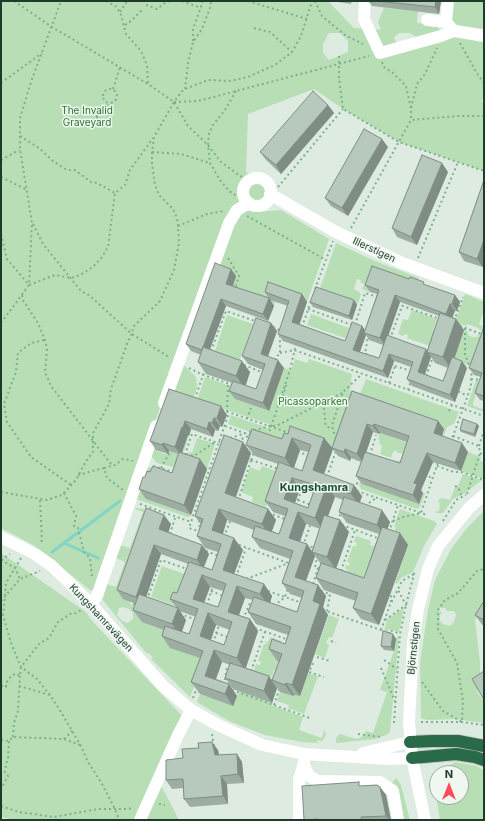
<!DOCTYPE html>
<html>
<head>
<meta charset="utf-8">
<style>
  body { margin:0 }
  #map { position:relative; width:485px; height:821px; overflow:hidden; background:#deebe1; font-family:Inter,sans-serif }
  canvas { display:block }
  .frame { position:absolute; inset:0; border:2px solid #1f3c2b; pointer-events:none }
  .north { position:absolute; left:429px; top:765px; width:40px; height:40px; box-sizing:border-box; background:#eff7f0; border:1px solid #9caca1; border-radius:50%; rotate:0deg; font-size:11px; font-weight:700; line-height:16px; text-align:center; color:#1f3c2b }
  .north::after { content:''; display:block; margin:auto; width:14px; height:18px; background:#fb4c58; clip-path:polygon(50% 0,100% 100%,50% 72%,0 100%) }
</style>
</head>
<body>
<div id="map">
<canvas width="485" height="821"></canvas>
<div class="frame"></div>
<div class="north">N</div>
</div>
<script>
const ctx = document.querySelector('canvas').getContext('2d');
ctx.lineJoin = 'round';
function fillPath(path, color) { ctx.fillStyle = color; ctx.fill(path, 'evenodd'); }
const poly = rows => new Path2D(rows.map(r => 'M' + r).join(''));
function trace(path, color, width, dash) { ctx.strokeStyle = color; ctx.lineWidth = width; ctx.lineCap = dash ? 'butt' : 'round'; ctx.setLineDash(dash || []); ctx.stroke(path); }
function label(font, color, halo, rows, align = 'center') {
  ctx.font = font + ' Inter,sans-serif'; ctx.lineWidth = 3; ctx.setLineDash([]); ctx.textBaseline = 'middle'; ctx.strokeStyle = halo; ctx.fillStyle = color; for (const [text, x, y, turn = 0] of rows) {
    ctx.save(); ctx.translate(x, y); ctx.rotate((+turn || 0) * Math.PI / 180); ctx.textAlign = isNaN(turn) ? turn : align; if (halo) ctx.strokeText(text, 0, 0); ctx.fillText(text, 0, 0); ctx.restore();
  }
}
fillPath(poly([
  [1,1,328,1,354,28,381,30,378,22,384,8,418,11,417,23,438,25,438,28,447,36,484,40,484,97,481,101,484,103,484,171,399,142,343,109,314,89,248,114,246,172,250,174,240,182,238,191,239,205,223,231,95,589,93,590,90,590,33,545,1,528],
  [329,33,340,33,348,41,348,52,329,60,323,53,323,44],
  [399,33,410,33,416,37,415,41,408,43,396,42,394,37],
  [443,1,484,1,484,29,450,24],
  '248 192a9 9 0 1 1 18 0a9 9 0 1 1-18 0Z',
  [247,208,258,212,281,210,329,239,307,302,274,290,275,301,274,306,235,292,218,270,229,228],
  [336,243,375,261,419,278,417,285,377,273,370,292,362,289,364,284,360,282,361,280,357,279,354,289,359,292,361,295,357,305,319,291],
  [465,294,484,302,484,310,479,324,484,327,483,331,479,330,479,328,467,324,466,326,455,322],
  [412,310,437,319,433,330,438,332,433,347,407,338,408,335,405,334,403,336,398,334,403,319,408,320],
  [311,314,349,328,345,338,307,325],
  [227,315,253,324,240,360,215,351],
  [464,330,468,331,468,335,472,337,477,337,478,335,482,336,471,366,454,360],
  [295,359,307,363,309,359,352,374,350,391,360,394,366,379,459,412,454,424,447,427,442,440,440,440,444,429,358,400,341,449,295,448,228,424,231,415,268,428,269,424,197,400,205,377,239,389,235,399,268,411,284,368,291,370],
  [182,365,185,366,196,377,197,388,193,399,170,391],
  [476,380,480,382,473,403,474,406,482,409,484,406,484,412,467,406],
  [169,395,157,451,167,455,169,451,182,452,188,435,189,436,180,463,177,466,172,467,157,463,152,457,151,453],
  [380,433,431,451,441,443,434,464,409,456,405,466,396,463,397,460,404,463,407,455,396,452,397,450,393,452,391,458,380,454,382,446,379,443,380,440,378,439],
  [197,438,215,444,207,469,186,461,189,452,192,453],
  [468,452,481,457,480,461,483,462,484,459,484,479,461,471],
  [262,466,278,472,266,507,252,502,253,497,241,492,250,467,260,471],
  [366,466,419,504,423,493,425,493,420,507,417,509,361,489,359,485],
  [151,467,176,475,146,499,191,515,191,516,187,517,136,499,145,468],
  [463,474,482,480,465,493,453,499,443,513,436,513,436,511,439,511,440,505,438,500,442,498,450,500,456,485,458,486],
  [136,508,145,509,130,604,146,610,180,636,204,660,190,697,151,659,153,658,149,653,147,654,102,599,107,584,116,587,125,562,116,558,120,545,130,548,143,512,135,509],
  [123,607,129,609,133,613,133,619,127,623,121,620,117,615,119,608],
  [400,509,434,521,437,524,425,544,413,572,401,578,397,584,395,583,408,545,393,536,396,527,394,527,399,511],
  [484,511,484,609,475,620,480,662,480,682,477,692,484,701,484,723,456,719,427,720,421,718,420,663,428,610,435,580,451,549,467,528],
  [440,608,445,608,447,611,454,611,456,615,454,622,450,626,443,624,440,621,440,615,442,612,439,611],
  [356,536,371,541,370,545,374,546,375,543,377,544,371,575,365,573,363,579,346,573,348,570,345,569,346,565,349,566,350,563,347,562,353,546,356,546,357,543,354,542],
  [1,553,86,612,93,622,183,717,155,774,179,820,14,820,1,817],
  [162,566,187,575,176,606,151,597],
  [404,607,399,632,389,629,388,632,384,631,387,620],
  [329,615,339,619,332,638,329,637,326,643,329,645,325,658,315,654],
  [399,636,390,732,386,735,375,739,336,743,336,738,340,734,356,739,362,737,366,731,373,733,387,692,380,690,394,651,395,638],
  [270,637,282,641,280,647,283,673,274,670,272,677,254,671,256,664,260,665,261,662,258,661,264,644,267,644,265,641,268,642],
  [308,673,318,676,304,714,288,708,289,705,277,701,280,692,293,696,294,695,300,696],
  [239,691,272,703,271,705,303,717,299,730,322,738,324,730,326,733,324,739,323,739,322,741,317,740,317,742,320,743,302,742,265,735,229,721,197,702,200,694,233,705],
  [455,762,477,766,484,771,484,820,440,820,435,789,437,779,437,797,461,797,461,773,439,773],
  [396,778,401,785,410,820,403,820,397,786,392,783]
]), '#b7deb5');
trace(poly([
  [64,543,98,558],
  [52,552,120,501]
]), '#82d4c7', 3);
const highway = poly([
  [410,742,433,741,458,741,484,746],
  [412,758,456,754,475,757,484,760]
]);
trace(highway, '#c0c8c4', 14);
trace(poly([
  [14,1,52,27,148,84,174,102,188,126,208,145,220,161,240,176,246,178],
  [106,1,117,7,121,15,126,34,141,51,147,65,148,84],
  [182,1,201,8],
  [248,1,307,19],
  [315,1,322,16,345,35,363,44],
  [146,5,157,9,166,2,171,1],
  [120,12,127,1],
  [125,25,131,21,142,10],
  [254,28,270,32,292,52],
  [193,41,193,29,203,1],
  [460,43,478,75,484,83],
  [339,56,339,78,343,109,399,142,484,171],
  [382,62,384,67,393,73,406,86,411,109,411,120],
  [1,83,42,53],
  '103 96a7 7 0 1 1 14 0a7 7 0 1 1-14 0Z',
  [113,89,120,67],
  [185,89,188,63,193,42,202,29,210,8,211,1],
  [236,91,225,110,213,125,209,133,208,145,210,163,220,180,229,191,238,197],
  [174,102,198,101,369,56],
  [411,108,417,84,425,74,437,48],
  [105,111,108,103],
  '97 117a6 6 0 1 1 12 0a6 6 0 1 1-12 0Z',
  [20,136,39,148,53,161,67,170,75,170,91,182,97,183,115,193,125,185,130,170,153,138],
  [152,152,181,154,210,163],
  [1,160,19,150],
  [1,177,27,190],
  [278,187,343,109],
  [247,216,326,260],
  [33,224,43,244,81,291,90,296,132,334,169,357],
  [178,226,207,214,224,211],
  [351,228,411,120,457,116,484,116],
  [1,234,7,259,29,285,55,275,71,278,80,275,93,267,102,257,108,247,115,193],
  [228,258,239,276,235,288],
  [418,258,458,162],
  [315,289,333,241],
  [22,295,23,300,38,323,45,340,47,349,45,372,51,386,110,463,115,465],
  [397,304,440,319],
  [308,309,352,325],
  [454,321,463,297],
  [1,323,29,285,32,223,20,149,20,118,31,82,61,1],
  [355,325,365,293,378,297],
  [460,326,484,335],
  [273,327,281,331],
  [302,327,311,301],
  [465,328,465,354,470,368],
  [390,339,402,306],
  [44,340,31,343,18,353,16,372,4,404,7,422,31,457,71,485],
  [211,351,226,311,255,321],
  [280,353,294,350,484,416],
  [367,354,365,354,368,336],
  [274,360,280,353,280,335],
  [244,365,264,373],
  [395,366,411,371],
  [189,368,203,375,233,385],
  [426,376,433,357],
  [471,379,484,380],
  [389,383,395,366,391,364],
  [408,390,411,381],
  [459,391,460,393,468,395],
  [195,399,205,369],
  [280,400,282,399,286,386,285,385],
  [323,403,325,416,325,422,326,426,332,429],
  [222,410,290,433],
  [449,411,452,405],
  [227,412,228,383],
  [247,419,251,408],
  [225,426,250,435],
  [273,426,276,426,342,393],
  [268,436,290,370,296,344],
  [453,436,479,446,480,453,484,455],
  [230,438,269,426],
  [337,438,333,431,332,425,343,392,362,374],
  [448,440,453,436,468,395,471,385,471,376,473,370],
  [237,441,251,435],
  [479,446,484,430],
  [298,451,308,456],
  [186,454,194,456,215,442],
  [185,455,192,434,215,442,220,442],
  [370,455,376,435],
  [251,460,306,478,290,521,238,501,251,460],
  [251,460,254,452],
  [153,466,174,472],
  [437,466,454,472,461,472,484,480],
  [104,468,115,465,123,459,133,461],
  [161,468,170,452],
  [78,475,104,468,107,478,123,490],
  [424,475,433,478],
  [327,477,336,451],
  [455,486,458,487,462,497],
  [355,489,359,478],
  [357,491,427,515],
  [1,492,47,500,62,495,76,480,86,461,93,452,93,433,109,404,111,389,128,341,132,334,133,327,160,301,174,270,179,243,178,226,177,218,173,209,159,195,155,185,152,164,152,152,154,137,174,102,182,91,185,89,208,80,230,81,248,77,275,65,292,52,301,36,312,1],
  [64,493,76,516,74,526,78,528,84,552,90,558,92,576],
  [467,494,480,453],
  [40,500,42,540,40,544],
  [298,500,311,505],
  [140,504,191,522],
  [365,506,376,498],
  [199,520,200,530],
  [338,521,341,512],
  [393,521,403,517,421,513,438,462],
  [443,521,456,500,466,495],
  [342,525,380,539],
  [201,532,189,528,229,413],
  [389,532,398,505],
  [170,534,175,518],
  [224,537,231,519],
  [239,545,291,564],
  [306,545,315,548],
  [303,546,311,523],
  [206,551,219,556],
  [21,558,6,583,5,597,3,615,11,643,21,667,37,679,50,695,61,712,81,746,88,762,102,784,115,809,119,820],
  [1,560,15,568,20,579],
  [1,560,10,554],
  [341,571,355,530],
  [236,577,246,548],
  [246,579,289,563],
  [313,584,318,568,315,567,317,558],
  [211,591,223,596],
  [268,591,302,603],
  [321,591,330,594,327,612],
  [147,600,161,560,187,569],
  [1,601,20,579,40,571],
  [391,602,390,599,392,594],
  [133,604,138,605],
  [207,605,213,586],
  [274,606,285,597,288,588],
  [323,610,381,630,384,633],
  [180,614,197,620],
  [243,619,250,603,254,604],
  [385,620,406,605,398,590],
  [255,628,289,640],
  [381,630,390,605,402,581,414,574],
  [216,633,230,638],
  [389,634,390,630,400,634],
  [331,641,336,643],
  [213,643,219,625],
  [317,657,330,661],
  [384,660,397,669],
  [313,663,309,672,324,677],
  [381,668,395,701],
  [251,671,265,632],
  [422,682,443,711,462,722,463,701,457,663,438,629,438,610,445,600,458,593,477,571,484,569],
  [224,685,227,667],
  [1,686,6,687,6,683,12,675,17,674,20,676,21,667,39,644,49,638,58,622,70,614,77,613,81,610],
  [19,686,50,695],
  [232,690,310,718],
  [193,698,197,687],
  [274,705,280,687],
  [421,722,462,722,484,725],
  [394,723,400,634,406,605,415,570],
  [212,734,214,746],
  [358,734,381,737],
  [13,737,14,723,18,711,20,676],
  [64,739,72,731],
  [1,740,9,741,13,737,64,739,80,745],
  [1,795,1,789,8,776,5,772,6,764,8,759,9,741],
  [159,804,165,805],
  [1,806,19,812,54,817,98,809,127,809,133,808]
]), '#7cb190', 2, [2, 3]);
trace(poly([
  [365,1,364,19,380,53,441,36,454,31,484,36],
  [448,1,446,22,454,31],
  [427,20,446,22],
  '243 192a14 14 0 1 1 28 0a14 14 0 1 1-28 0Z',
  [270,194,336,232,402,263,484,293],
  [164,403,229,223,237,210,249,203],
  [1,537,35,554,52,566,91,604,163,686,191,710,218,725,262,745,304,754,388,759,412,758],
  [91,604,97,596,156,426],
  [363,753,410,742],
  [304,765,309,776,318,781,380,782,393,791,398,820],
  [140,820,178,735,191,710],
  [299,820,299,780,304,762],
  [425,820,412,758,409,722,413,642,418,609,428,569,438,546,470,507,484,495]
]), '#fff', 12);
trace(highway, '#296a48', 12);
fillPath(poly([
  [332,1,352,1,351,4],
  [368,1,441,1,439,14,372,6],
  [328,105,334,113,281,174,266,160,260,152],
  [388,147,348,216,331,206,325,198],
  [448,172,417,245,397,237,392,228],
  [484,180,483,267,464,261,459,252],
  [236,276,233,286,269,298,274,306,268,321,226,306,210,349,250,372,245,385,256,389,263,370,248,364,242,356,271,323,277,331,268,356,284,368,269,411,235,399,229,391,232,383,206,374,198,362,201,355,191,351,186,344],
  [365,285,425,285,455,295,460,302,457,311,455,311,452,317,456,319,464,330,454,358,467,368,455,402,412,386,407,379,411,367,394,361,388,378,283,341,278,334,288,306,270,300,265,292,302,294,307,302,299,324,345,341,362,326,365,330,377,294,370,292],
  [400,302,439,316,427,351,388,336],
  [366,335,369,340,383,345,379,358,360,352],
  [431,357,435,363,448,368,443,381,425,375],
  [354,300,357,305,352,320,313,307,310,302],
  [484,327,484,401,480,400,475,393,481,377,474,375,469,368],
  [169,389,227,415,222,427,220,426,218,431,215,430,213,437,191,429,189,436,188,435,182,452,207,469,191,515,146,499,139,489,145,477,150,472,172,473,179,454,169,451,168,454,156,450,150,441],
  [352,391,438,421,444,429,442,436,468,452,461,471,433,462,421,490,423,493,419,504,362,484,356,476,361,462,351,458,350,461,338,456,332,448],
  [373,432,379,434,380,433,407,442,400,463,366,452],
  [477,424,479,426,475,437,461,432,460,430],
  [288,434,324,438,333,449,324,474,362,496,360,502,390,522,387,529,400,533,408,545,379,625,361,619,353,608,356,601,324,590,316,578,321,564,315,556,306,581,318,585,326,596,323,607,328,615,300,696,294,695,293,696,280,692,272,680,279,662,277,661,269,649,285,644,288,635,256,624,248,612,253,600,245,598,239,615,250,619,258,631,246,668,269,676,277,688,272,703,233,689,225,678,230,665,222,662,216,679,229,684,237,696,233,706,200,694,191,682,200,658,170,648,162,636,164,630,142,622,133,610,136,604,123,599,117,590,171,524,168,533,209,554,204,567,212,570,218,552,205,548,197,536,201,525,195,516,251,453,236,497,268,509,276,520,272,531,279,534,285,516,273,512,265,501,278,464,255,456,246,445,282,439],
  [300,450,308,452,302,471,294,468],
  [300,489,313,493,308,508,295,503],
  [335,497,343,500,339,512,347,523,379,534,364,578,336,568,349,532,340,520,328,516],
  [227,520,254,530,252,537,260,548,290,559,282,583,290,594,302,598,297,612,270,603,272,596,264,584,234,574,243,550,223,534],
  [306,524,320,529,312,551,307,544,300,542],
  [161,554,188,564,177,593,170,599,177,608,146,597],
  [210,587,223,591,218,607,204,603],
  [179,611,196,617,189,634,182,632,186,620],
  [216,625,230,630,224,645,211,640],
  [484,601,484,627,475,615],
  [396,639,394,651,384,650,381,646],
  [218,750,219,755,237,754,242,762,244,783,227,784,228,804,190,807,184,799,183,788,172,789,166,780,183,758],
  [361,786,380,787,386,795,391,820,304,820]
]), '#9dada2');
fillPath(poly([
  [436,1,441,1,439,14,435,7],
  [328,105,334,113,281,174,276,165],
  [382,139,388,147,348,216,342,208],
  [442,163,448,172,417,245,411,237],
  [484,240,484,265,483,267,477,259],
  [231,269,236,276,231,291,226,284],
  [302,294,307,302,298,329,292,322],
  [395,295,400,302,385,345,380,338],
  [455,295,460,302,457,311,452,304],
  [269,298,274,306,268,321,263,314],
  [221,299,226,306,207,357,202,350],
  [354,300,357,305,352,320,349,316],
  [450,304,455,311,451,321,446,314],
  [456,319,464,330,451,369,443,357],
  [271,323,277,331,266,362,261,354],
  [362,326,367,333,364,333,366,335,358,357,353,350],
  [426,349,431,357,423,379,418,372],
  [389,354,394,361,388,378,383,371],
  [278,360,284,368,269,411,263,403],
  [242,361,250,372,245,388,236,376],
  [462,361,467,368,455,402,450,395],
  [221,406,227,415,222,427,217,418],
  [214,418,220,426,218,431,212,423],
  [185,421,191,429,189,436,183,428],
  [438,421,444,429,440,442,434,433],
  [209,422,215,430,213,437,207,429],
  [367,424,373,432,363,462,357,454],
  [374,424,380,433,379,434,373,426],
  [477,424,479,426,475,437,474,434],
  [182,427,188,435,181,455,175,447],
  [292,438,300,450,293,470,285,458],
  [324,438,333,449,321,482,313,470],
  [243,442,251,453,233,505,225,493],
  [163,443,169,451,168,454,162,445],
  [462,443,468,452,461,471,455,463],
  [345,449,351,458,350,461,344,452],
  [427,453,433,462,421,490,423,493,419,504,413,495,414,483],
  [200,459,207,469,191,515,184,505],
  [292,478,300,489,292,511,284,499],
  [327,485,335,497,323,530,315,518],
  [354,485,362,496,359,505,351,494],
  [219,509,227,520,220,542,212,530],
  [268,509,276,520,270,536,262,524],
  [382,510,390,522,385,536,377,525],
  [298,512,306,524,297,550,289,538],
  [164,515,171,524,166,539,159,529],
  [340,520,349,532,336,569,327,557],
  [400,533,408,545,379,625,371,614],
  [234,538,243,550,231,582,223,570],
  [307,544,315,556,303,588,295,577],
  [154,545,161,554,143,606,136,597],
  [202,545,209,554,203,569,197,560],
  [202,575,210,587,201,610,193,599],
  [264,584,272,596,269,606,260,594],
  [318,585,326,596,323,607,328,615,300,696,292,685,313,601],
  [237,586,245,598,236,623,228,612],
  [178,608,186,620,180,636,172,624],
  [208,613,216,625,208,648,200,636],
  [250,619,258,631,245,670,237,658],
  [393,634,396,639,394,651,391,647],
  [214,650,222,662,213,687,205,676],
  [269,676,277,688,272,703,264,691],
  [286,683,294,695,293,696,285,685],
  [229,684,237,696,233,706,225,694],
  [212,742,218,750,221,764,215,755],
  [237,754,242,762,244,783,238,774],
  [221,776,227,784,228,804,223,796],
  [380,787,386,795,391,820,389,820,386,816]
]), '#7f8d84');
const building = poly([
  [376,1,436,1,435,7,376,1],
  [313,91,328,105,276,165,260,152,313,91],
  [364,129,382,139,342,208,325,198,364,129],
  [422,155,442,163,411,237,392,228,422,155],
  [484,180,484,240,477,259,459,252,484,180],
  [215,263,231,269,226,284,269,298,263,314,221,299,202,350,186,344,215,263],
  [372,266,409,279,410,277,424,282,423,284,455,295,452,304,450,304,446,314,395,295,380,338,364,333,379,290,365,285,372,266],
  [268,282,302,294,292,322,345,341,352,322,362,326,353,350,379,358,387,335,414,345,426,349,418,372,443,381,452,357,462,361,450,395,407,379,413,362,389,354,383,371,278,334,289,301,265,292,268,282],
  [316,287,354,300,349,316,310,302,316,287],
  [440,313,456,319,443,357,427,352,440,313],
  [256,318,271,323,261,354,278,360,263,403,229,391,233,381,256,389,265,364,242,356,256,318],
  [484,327,484,396,475,393,482,373,469,368,484,327],
  [203,347,242,361,236,376,198,362,203,347],
  [169,389,221,406,217,418,214,418,212,423,209,422,207,429,185,421,183,428,182,427,175,447,163,443,162,445,150,441,169,389],
  [352,391,438,421,434,433,462,443,455,463,427,453,414,483,417,484,413,495,356,476,365,452,400,463,409,436,374,424,373,426,367,424,357,454,345,449,344,452,332,448,352,391],
  [463,419,477,424,474,434,460,430,463,419],
  [290,426,324,438,313,470,354,485,351,494,327,485,315,518,298,512,289,538,307,544,295,577,318,585,313,601,320,604,292,685,286,683,285,685,272,680,282,654,269,649,272,639,285,644,291,627,248,612,254,597,297,612,304,591,282,583,293,551,252,537,255,526,279,534,288,509,265,501,279,462,302,471,311,445,292,438,285,458,246,445,252,429,282,439,284,433,288,434,290,426],
  [292,478,316,485,308,508,284,499,292,478],
  [224,435,243,442,225,493,268,509,262,524,219,509,212,530,234,538,223,570,264,584,260,594,237,586,228,612,250,619,237,658,214,650,205,676,229,684,225,694,191,682,203,651,162,636,165,626,189,634,198,609,170,599,173,592,177,593,189,562,212,570,221,544,197,536,203,519,195,516,224,435],
  [202,575,226,584,218,607,193,599,202,575],
  [208,613,232,622,224,645,200,636,208,613],
  [179,452,200,459,184,505,139,489,143,477,145,477,147,471,150,472,153,466,172,473,179,452],
  [344,497,382,510,377,525,339,512,344,497],
  [146,508,164,515,159,529,202,545,197,560,154,545,136,597,117,590,146,508],
  [324,515,340,520,327,557,312,552,324,515],
  [382,527,400,533,371,614,353,608,358,593,316,578,321,563,364,578,382,527],
  [139,594,178,608,172,624,133,610,139,594],
  [484,601,484,620,475,615,484,601],
  [383,631,393,634,391,647,381,646,383,631],
  [230,663,269,676,264,691,225,678,230,663],
  [484,671,484,696,483,698,472,679,484,671],
  [212,742,215,755,237,754,238,774,221,776,223,796,184,799,183,779,166,780,166,760,183,758,182,749,199,748,198,743,212,742],
  [359,782,359,786,377,785,380,787,386,816,361,817,361,820,318,820,318,819,304,820,302,786,359,782]
]);
fillPath(building, '#b6c9bc');
trace(building, '#7f8d84', 1);
label('10px', '#26752c', '#eff7f0', [
  ["The Invalid",87,111],
  ["Graveyard",87,123],
  ["Picassoparken",313,402]
]);
label('10px', '#1f3c2b', '#eff7f0', [
  ["Illerstigen",374,250,25],
  ["Kungshamravägen",101,618,47],
  ["Björnstigen",414,648,-84]
]);
label('bold 11px', '#194f31', '#eff7f0', [
  ["Kungshamra",314,488]
]);
</script>
</body>
</html>
